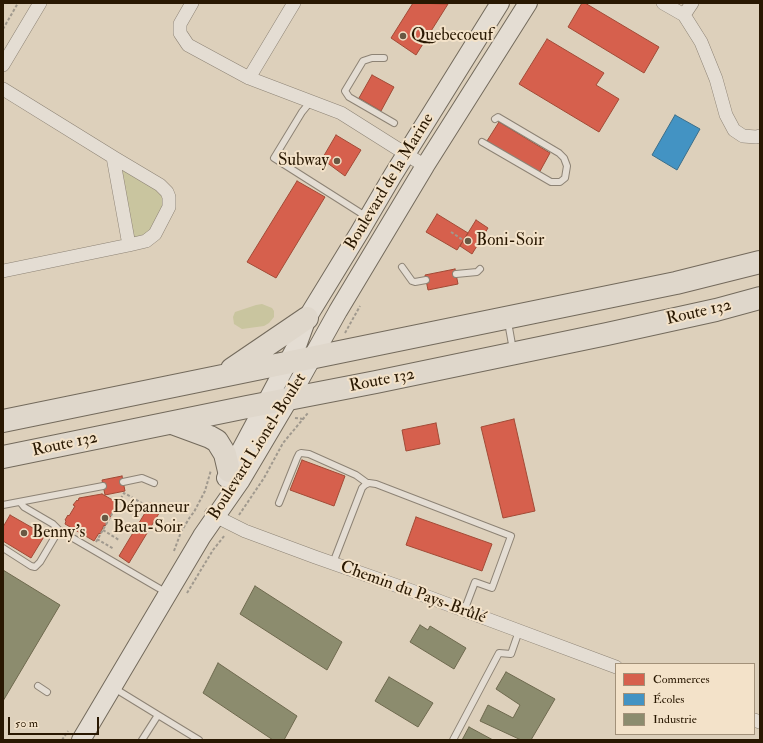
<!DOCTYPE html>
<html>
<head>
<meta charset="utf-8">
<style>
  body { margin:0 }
  #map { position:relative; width:763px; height:743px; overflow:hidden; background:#ddd0bb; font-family:"IM FELL Double Pica",serif }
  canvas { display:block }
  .frame { position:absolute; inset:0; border:4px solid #291802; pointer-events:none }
  .legend { position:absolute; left:615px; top:663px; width:140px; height:72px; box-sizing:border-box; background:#f3e2c9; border:1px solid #a29179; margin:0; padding:5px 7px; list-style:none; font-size:12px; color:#291802 }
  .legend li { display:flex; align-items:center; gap:8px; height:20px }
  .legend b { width:20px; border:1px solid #a29179 }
  .scale { position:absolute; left:8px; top:717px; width:91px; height:18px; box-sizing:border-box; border:2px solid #291802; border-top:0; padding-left:5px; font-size:12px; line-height:14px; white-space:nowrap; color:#291802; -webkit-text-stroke:3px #f3e2c9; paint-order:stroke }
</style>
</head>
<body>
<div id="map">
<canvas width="763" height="743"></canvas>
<div class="frame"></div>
<ul class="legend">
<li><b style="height:11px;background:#d6604d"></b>Commerces</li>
<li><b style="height:11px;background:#4393c3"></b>Écoles</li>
<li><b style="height:11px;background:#8c8c6e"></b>Industrie</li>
</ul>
<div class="scale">50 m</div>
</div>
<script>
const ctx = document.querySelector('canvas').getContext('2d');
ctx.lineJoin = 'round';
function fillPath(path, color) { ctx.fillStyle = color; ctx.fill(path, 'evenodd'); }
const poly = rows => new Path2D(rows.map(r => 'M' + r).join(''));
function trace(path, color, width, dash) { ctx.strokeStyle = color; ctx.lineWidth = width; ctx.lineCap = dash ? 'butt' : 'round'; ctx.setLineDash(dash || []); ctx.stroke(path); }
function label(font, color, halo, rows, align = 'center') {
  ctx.font = font + ' "IM FELL Double Pica",serif'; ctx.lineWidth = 4; ctx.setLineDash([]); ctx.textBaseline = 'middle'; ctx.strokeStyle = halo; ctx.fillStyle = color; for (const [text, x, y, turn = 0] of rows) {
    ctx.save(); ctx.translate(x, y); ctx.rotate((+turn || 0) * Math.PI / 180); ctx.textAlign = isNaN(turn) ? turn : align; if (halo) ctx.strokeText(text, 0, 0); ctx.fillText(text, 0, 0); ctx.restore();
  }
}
fillPath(poly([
  [113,157,167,192,155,234,129,245],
  [262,304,272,308,274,311,274,317,269,323,264,326,242,329,234,324,233,317,235,312,256,305]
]), '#c9c59f');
const shops = poly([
  [413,3,448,4,416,55,391,38,413,3],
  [582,3,585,3,659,47,644,73,568,27,582,3],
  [547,39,604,73,596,85,619,99,599,132,519,84,547,39],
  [372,75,394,87,381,111,359,98,372,75],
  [499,122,550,153,539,173,487,141,499,122],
  [336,135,361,150,345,176,322,159,336,135],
  [297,181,325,197,276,278,247,262,297,181],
  [437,214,468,233,457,250,426,232,437,214],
  [476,220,488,228,472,254,460,246,476,220],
  [455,269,458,284,428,290,425,275,455,269],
  [514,419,535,511,503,518,481,427,514,419],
  [436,423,440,444,406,451,402,430,436,423],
  [302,460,345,476,334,506,290,490,302,460],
  [122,476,125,491,105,495,102,480,122,476],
  [102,494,118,503,105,526,104,525,100,534,99,533,94,541,65,524,66,521,65,520,68,515,69,516,75,506,73,505,77,500,78,501,79,498,102,494],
  [151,503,161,510,129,563,119,556,151,503],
  [10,515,45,535,31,558,3,541,3,527,10,515],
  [416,517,492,544,482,571,406,545,416,517]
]);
fillPath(shops, '#d6604d');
trace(shops, '#a24a36', 1);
const schools = poly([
  [675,115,700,129,677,170,652,155,675,115]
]);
fillPath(schools, '#4393c3');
trace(schools, '#3b6e89', 1);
const industry = poly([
  [3,570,60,605,3,701,3,570],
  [255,586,342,642,327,670,240,614,255,586],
  [420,625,428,630,430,626,466,648,454,669,410,642,420,625],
  [218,663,297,716,284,740,273,740,203,693,218,663],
  [506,672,555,699,531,740,521,740,480,721,488,705,513,718,520,705,496,689,506,672],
  [389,677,433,703,418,727,375,701,389,677],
  [469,727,493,740,462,740,469,727]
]);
fillPath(industry, '#8c8c6e');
trace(industry, '#6e694e', 1);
const lane = poly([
  [384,58,372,58,363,61,345,91,349,97,394,123],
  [311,101,302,112,274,158,367,217],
  [482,142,551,182,560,182,565,178,567,166,564,158,559,153,498,117,495,119],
  [402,267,412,281,415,282,426,280],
  [456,274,477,272,480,269],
  [508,322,513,350],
  [123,482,142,478,154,483],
  [20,502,24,507,53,524,59,530,167,593],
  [279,503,297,458,299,454,301,453,309,454,356,475,367,483],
  [3,505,103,486],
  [3,548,31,566,35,567,40,562,59,530],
  [333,563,362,488,365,485,369,483,376,484,511,536,492,588,475,582,464,611],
  [38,686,47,692],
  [114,688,158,715,142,740],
  [158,715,199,740],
  [453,740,499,653,511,654,519,631]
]);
const street = poly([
  [192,3,180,24,180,33,188,45,249,78,341,113,425,166],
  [663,3,684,15,701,42,716,79,726,115,734,130,743,136,756,137,760,136],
  [684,15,692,3],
  [3,65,40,3],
  [249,78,294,3],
  [3,89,113,157],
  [113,157,160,185,167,192,169,197,169,207,155,234,146,241,129,245,113,157],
  [3,271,129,245],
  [211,514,245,531,315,557,412,591,616,667],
  [754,720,760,722]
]);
const secondary = poly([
  [226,478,298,343,307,318,359,233,393,175,500,3],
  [81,740,202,536,241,480,289,399,338,311,425,166,528,3]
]);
const highway = poly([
  [232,369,307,318],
  [3,421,676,283,760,262],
  [172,423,210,437,217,441,225,454,229,471],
  [3,457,247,407,376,382,607,334,716,310,760,298]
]);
trace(lane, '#8d8375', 8);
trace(street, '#8d8375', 14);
trace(secondary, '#736a5c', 20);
trace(highway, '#736a5c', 24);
trace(poly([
  [3,29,18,3],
  [451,232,463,240],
  [345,333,360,306],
  [295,418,304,419],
  [239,515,264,478,283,443,308,413],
  [103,530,119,540],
  [97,539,114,549],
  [96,542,124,493,142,503],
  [174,551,181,532,190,517,194,512,205,491,211,470],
  [187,593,213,550,225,535],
  [62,740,68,731]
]), '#a0998e', 2, [3, 2]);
trace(lane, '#e4ddd3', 6);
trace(street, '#e4ddd3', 13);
trace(secondary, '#e4ddd3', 18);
trace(highway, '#dfd7cb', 22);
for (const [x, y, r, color] of [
  [403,36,4,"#685843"],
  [337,161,4,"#685843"],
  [468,241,4,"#685843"],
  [105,518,4,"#685843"],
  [24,533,4,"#685843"]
]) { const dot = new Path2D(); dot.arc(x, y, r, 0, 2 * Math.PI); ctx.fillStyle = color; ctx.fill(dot); trace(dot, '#f3e2c9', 1.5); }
label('17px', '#291802', '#f3e2c9', [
  ["Quebecoeuf",411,36],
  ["Subway",329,161,"right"],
  ["Boni-Soir",476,241],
  ["Dépanneur",113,508],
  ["Beau-Soir",113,528],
  ["Benny's",32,533]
], 'left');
label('17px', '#291802', '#f3e2c9', [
  ["Boulevard de la Marine",390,182,-59],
  ["Route 132",699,313,-13],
  ["Route 132",382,381,-11],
  ["Route 132",65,445,-12],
  ["Boulevard Lionel-Boulet",258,447,-58],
  ["Chemin du Pays-Brûlé",413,593,20]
]);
</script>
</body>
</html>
